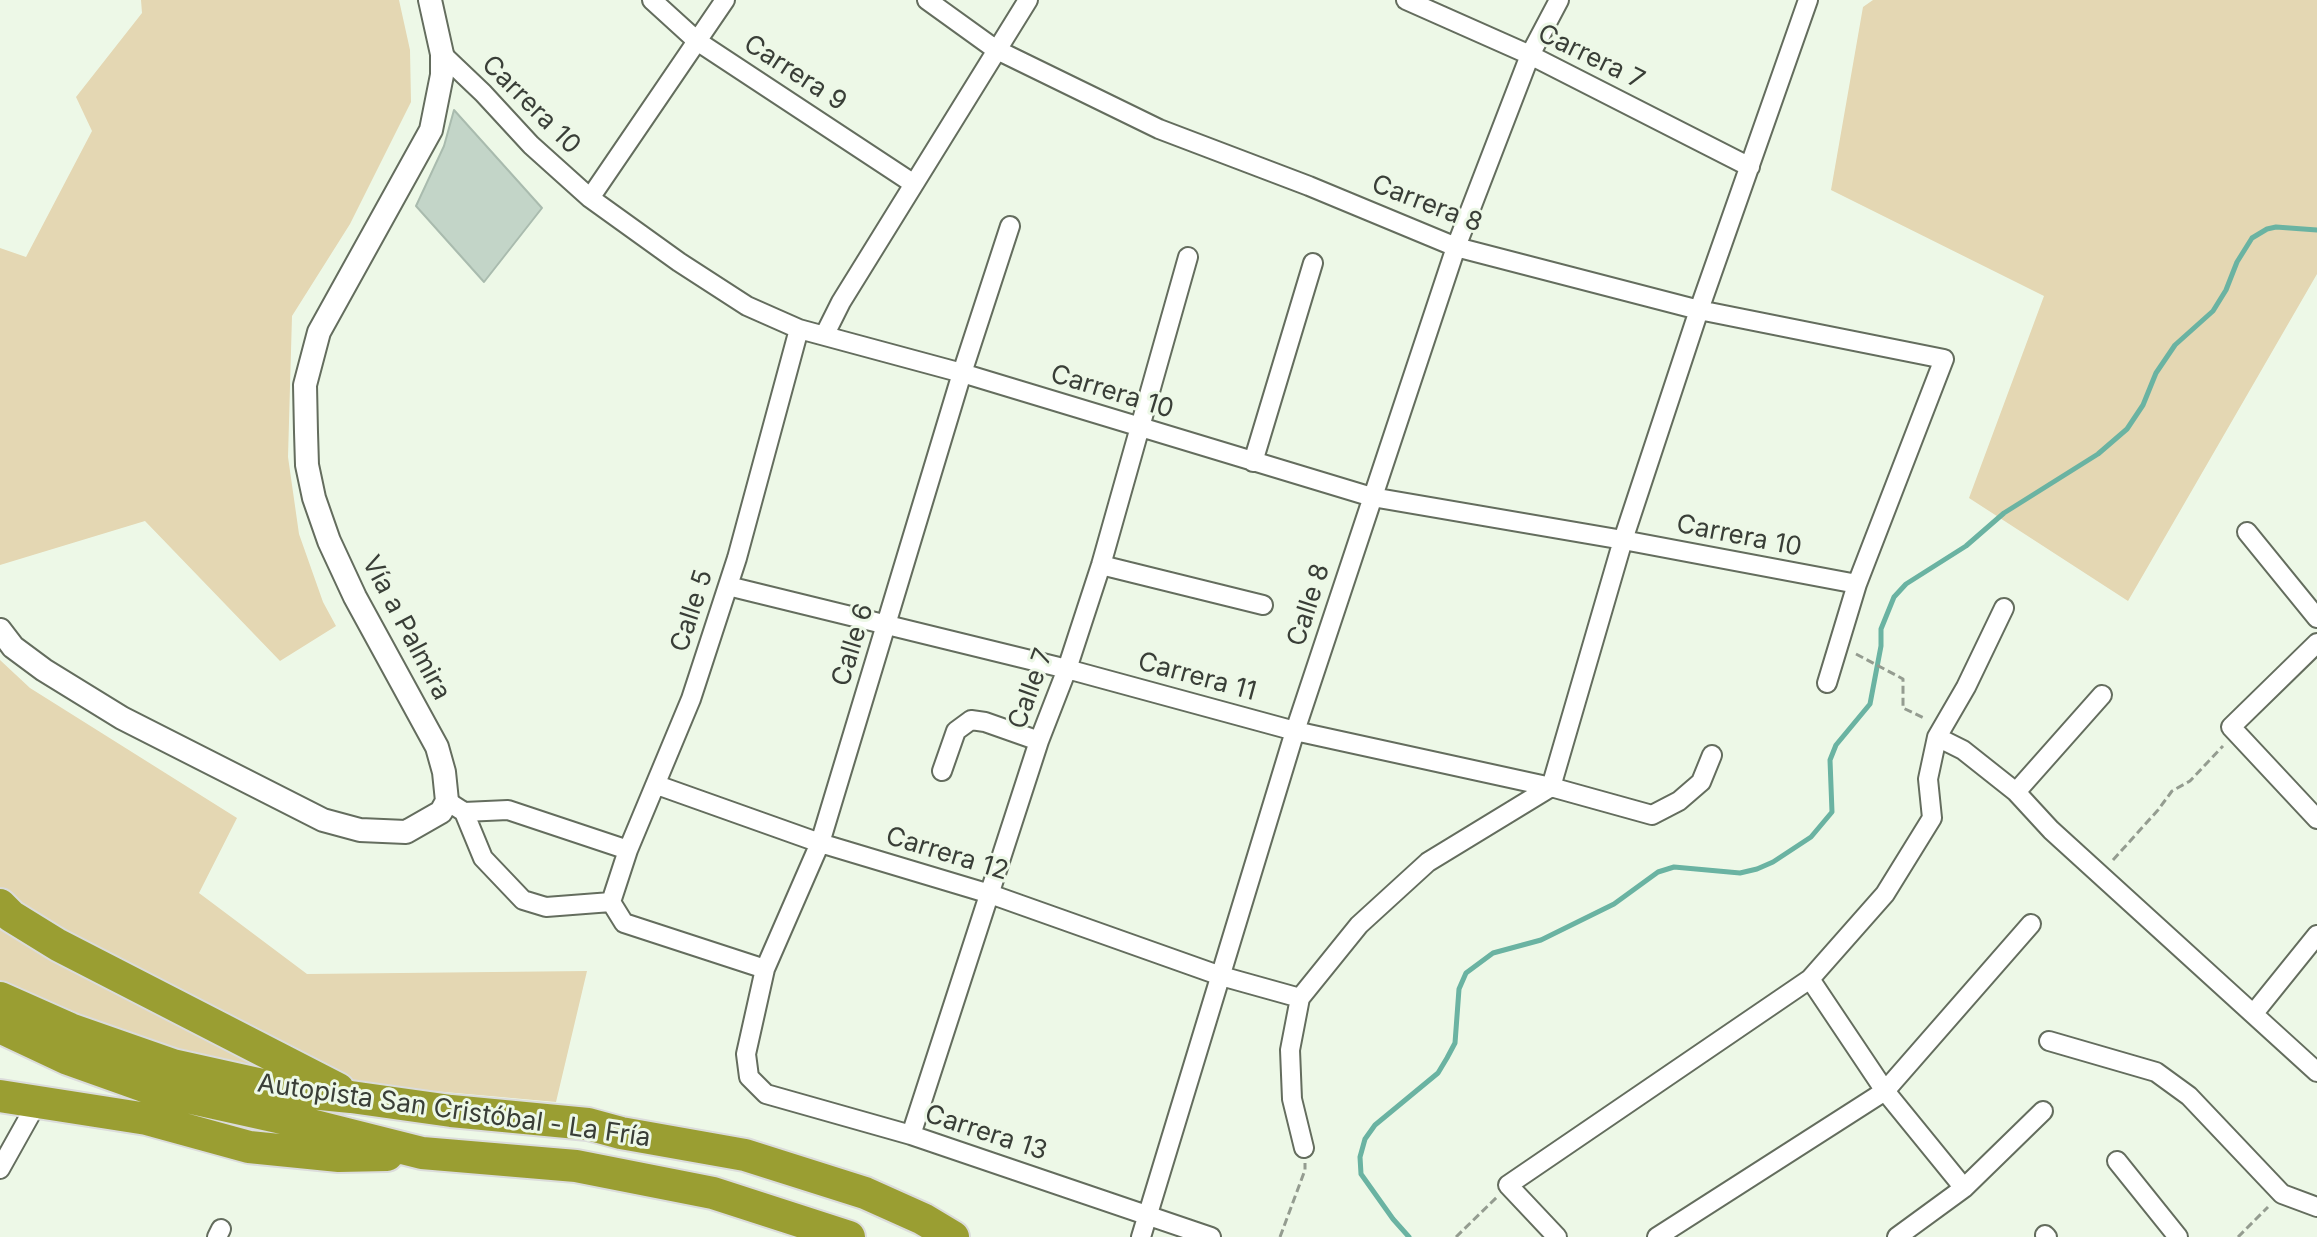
<!DOCTYPE html>
<html>
<head>
<meta charset="utf-8">
<style>
  body { margin:0 }
  canvas { display:block; background:#edf8e7 }
</style>
</head>
<body>
<canvas width="2317" height="1237"></canvas>
<script>
const ctx = document.querySelector('canvas').getContext('2d');
ctx.lineJoin = 'round';
function fillPath(path, color) { ctx.fillStyle = color; ctx.fill(path, 'evenodd'); }
const poly = rows => new Path2D(rows.map(r => 'M' + r).join(''));
function trace(path, color, width, dash) { ctx.strokeStyle = color; ctx.lineWidth = width; ctx.lineCap = dash ? 'butt' : 'round'; ctx.setLineDash(dash || []); ctx.stroke(path); }
function label(font, color, halo, rows, align = 'center') {
  ctx.font = font + ' Inter,sans-serif'; ctx.lineWidth = 6; ctx.setLineDash([]); ctx.textBaseline = 'middle'; ctx.strokeStyle = halo; ctx.fillStyle = color; for (const [text, x, y, turn = 0] of rows) {
    ctx.save(); ctx.translate(x, y); ctx.rotate((+turn || 0) * Math.PI / 180); ctx.textAlign = isNaN(turn) ? turn : align; if (halo) ctx.strokeText(text, 0, 0); ctx.fillText(text, 0, 0); ctx.restore();
  }
}
fillPath(poly([
  [141,0,399,0,410,50,411,102,350,224,292,316,288,457,299,534,323,602,336,626,280,661,145,521,0,565,0,248,26,257,92,131,76,97,142,13],
  [1873,0,2317,0,2317,274,2128,601,1969,498,2044,296,1831,190,1863,7],
  [0,660,30,688,237,818,199,893,307,974,587,971,556,1102,389,1087,199,1058,0,987]
]), '#e4d7b3');
trace(poly([
  [1409,1237,1393,1219,1361,1174,1360,1157,1365,1139,1375,1125,1438,1073,1447,1058,1455,1043,1459,989,1466,973,1493,953,1541,940,1614,904,1658,872,1674,867,1740,873,1757,869,1773,862,1811,837,1832,812,1830,760,1836,745,1870,704,1881,646,1881,629,1894,597,1906,584,1966,546,2004,513,2098,454,2127,429,2143,405,2156,373,2175,345,2213,311,2226,290,2237,262,2252,238,2267,229,2276,227,2317,230]
]), '#6ab3a2', 5);
const building = poly([
  [454,110,542,208,484,282,416,206,444,146,454,110]
]);
fillPath(building, '#c3d5c8');
trace(building, '#a9bbae', 2);
const minor = poly([
  [652,0,697,41,914,184],
  [927,0,995,49,1159,129,1309,186,1456,247,1699,310,1944,359,1857,584,1827,683],
  [1406,0,1530,55,1750,167],
  [442,54,483,93,531,145,590,198,679,262,747,306,799,329,962,373,1372,497,1623,540,1857,584],
  [590,198,725,0],
  [1010,226,962,373,820,843,765,969,746,1054,749,1077,766,1094,911,1135,1211,1237],
  [825,334,841,302,1028,0],
  [1253,462,1313,263],
  [2247,532,2317,618],
  [1101,565,1263,605],
  [728,586,1067,669,1295,731,1551,787,1652,815,1679,801,1701,782,1712,755],
  [2317,643,2231,727,2317,819],
  [1937,737,1963,750,2016,792,2051,830,2317,1072],
  [942,771,956,731,971,720,985,722,1039,741],
  [657,785,820,843,990,894,1221,976,1300,998],
  [2016,792,2102,695],
  [447,801,464,812,483,858,523,900,546,907,611,902],
  [464,812,508,810,628,850],
  [611,902,628,850,691,699,737,558,799,329],
  [611,902,624,923,765,969],
  [1810,979,1885,1091,1964,1188],
  [2254,1013,2317,935],
  [2049,1041,2156,1072,2189,1096,2282,1194,2317,1207],
  [911,1135,1039,741,1067,669,1101,565,1188,257],
  [1304,1148,1292,1099,1290,1050,1300,998,1359,925,1428,862,1551,787,1623,540,1699,310,1808,0],
  [2117,1161,2178,1237],
  [0,1169,38,1101],
  [2045,1235,2047,1237],
  [217,1237,221,1229],
  [1141,1237,1295,731,1456,247,1530,55,1559,0],
  [1557,1237,1508,1185,1810,979,1885,894,1932,818,1928,779,1937,737,1966,687,2004,608],
  [1657,1237,1885,1091,2031,924],
  [1897,1237,1964,1188,2043,1111]
]);
const tertiary = poly([
  [0,630,13,647,44,670,122,718,323,820,360,830,406,832,441,812,447,801,444,772,437,747,355,597,329,541,314,498,307,465,306,432,305,385,319,332,431,130,442,75,442,54,430,0]
]);
const motorway = poly([
  [0,905,11,916,58,945,338,1089],
  [0,998,70,1029,173,1065,290,1091,351,1097,451,1111,588,1124,621,1133,745,1155,865,1193,923,1219,953,1237],
  [0,1027,68,1059,155,1090,295,1121,422,1153,576,1166,713,1193,849,1237],
  [0,1096,147,1119,249,1147,339,1156,387,1155]
]);
trace(minor, '#646d5e', 22);
trace(tertiary, '#646d5e', 26);
trace(motorway, '#dbdcdb', 36);
trace(poly([
  [1856,654,1903,679,1903,708,1926,719],
  [2113,860,2158,810,2172,791,2190,781,2223,746],
  [1280,1237,1305,1170,1305,1163],
  [1456,1237,1497,1197],
  [2238,1237,2268,1207]
]), '#949c90', 3, [8, 4]);
trace(minor, '#fff', 18);
trace(tertiary, '#fff', 22);
trace(motorway, '#9a9e32', 32);
label('26px', '#393e37', '#edf8e7', [
  ["Carrera 7",1591,57,26],
  ["Carrera 9",795,73,33],
  ["Carrera 10",531,105,45],
  ["Carrera 8",1427,204,21],
  ["Carrera 10",1112,392,17],
  ["Carrera 10",1739,536,11],
  ["Calle 8",1309,605,-72],
  ["Calle 5",692,611,-72],
  ["Vía a Palmira",406,628,62],
  ["Calle 6",853,645,-73],
  ["Carrera 11",1197,677,15],
  ["Calle 7",1031,689,-70],
  ["Carrera 12",947,854,17],
  ["Autopista San Cristóbal - La Fría",454,1111,8],
  ["Carrera 13",986,1133,18]
]);
</script>
</body>
</html>
